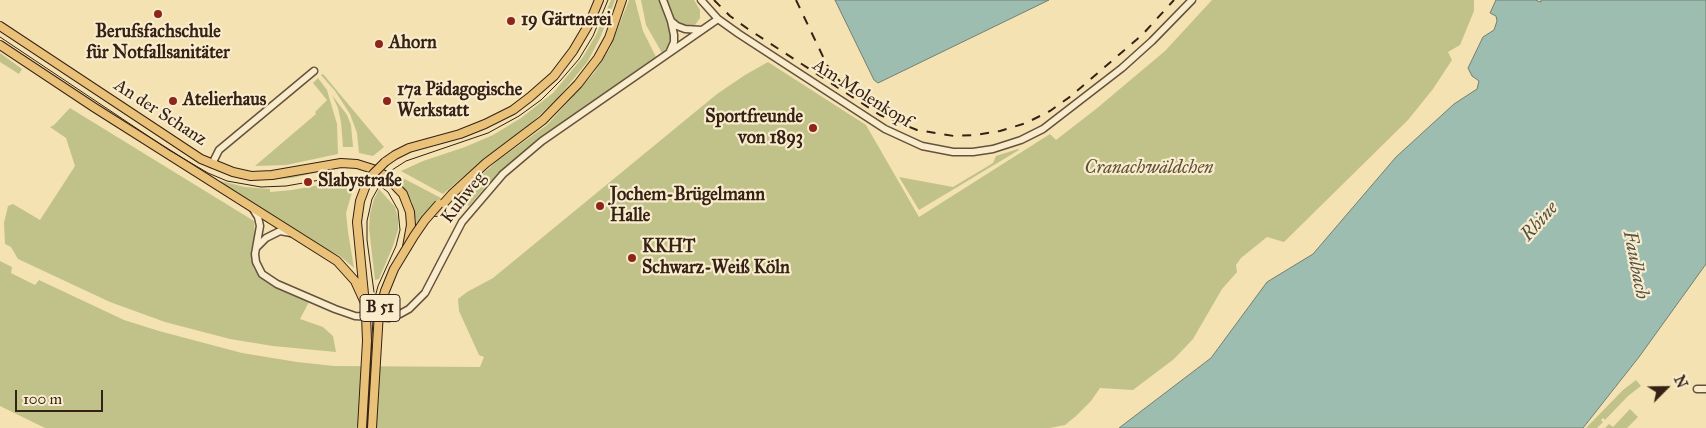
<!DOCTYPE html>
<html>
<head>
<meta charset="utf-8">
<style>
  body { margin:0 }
  #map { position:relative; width:1706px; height:428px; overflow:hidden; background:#f5e2b2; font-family:"IM FELL Great Primer",serif }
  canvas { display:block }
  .north { position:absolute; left:1641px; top:363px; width:50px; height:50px; -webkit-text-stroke:4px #f8eccd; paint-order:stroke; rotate:67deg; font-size:14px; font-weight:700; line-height:20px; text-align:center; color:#352115 }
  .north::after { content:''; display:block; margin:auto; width:18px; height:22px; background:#352115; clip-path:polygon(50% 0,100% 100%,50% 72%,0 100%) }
  .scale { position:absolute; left:15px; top:390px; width:88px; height:22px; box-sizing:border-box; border:2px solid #352115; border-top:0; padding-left:6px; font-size:15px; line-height:18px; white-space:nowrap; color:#352115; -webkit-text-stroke:4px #f8eccd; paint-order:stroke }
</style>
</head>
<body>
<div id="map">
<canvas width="1706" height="428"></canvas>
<div class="north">N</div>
<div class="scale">100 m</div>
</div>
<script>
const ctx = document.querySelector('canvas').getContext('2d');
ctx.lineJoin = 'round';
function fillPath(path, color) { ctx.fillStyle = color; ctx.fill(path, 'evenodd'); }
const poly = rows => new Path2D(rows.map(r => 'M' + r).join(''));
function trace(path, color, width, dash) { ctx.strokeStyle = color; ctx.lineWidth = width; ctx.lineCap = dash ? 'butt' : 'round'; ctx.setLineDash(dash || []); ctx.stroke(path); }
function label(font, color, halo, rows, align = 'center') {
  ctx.font = font + ' "IM FELL Great Primer",serif'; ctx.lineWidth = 4.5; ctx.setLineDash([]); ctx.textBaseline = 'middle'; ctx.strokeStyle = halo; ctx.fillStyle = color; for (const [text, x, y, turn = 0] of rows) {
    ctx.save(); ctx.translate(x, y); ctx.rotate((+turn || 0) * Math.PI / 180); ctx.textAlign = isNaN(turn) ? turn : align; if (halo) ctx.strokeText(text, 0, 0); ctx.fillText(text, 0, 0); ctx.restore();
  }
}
fillPath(poly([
  [611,0,615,0,612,8,600,38,588,61,558,98,529,125,480,162,443,194,401,171,423,161,465,147,493,135,521,118,553,93,583,57,596,35],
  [629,0,635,0,643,31,656,57,528,149,486,186,469,206,456,198,497,161,547,125,594,73,610,48],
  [641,0,660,0,671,31,671,44,662,53,646,25],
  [667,0,694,0,700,10,700,18,695,25,687,27,681,25,675,20],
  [1212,0,1474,0,1474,11,1460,45,1448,52,1452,60,1433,89,1408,120,1284,242,1267,237,1241,258,1236,265,1237,272,1222,289,1193,339,1174,359,1133,390,1100,388,1091,401,1076,416,1065,425,1050,428,45,428,0,406,0,261,12,267,11,273,35,285,39,280,124,320,159,331,242,353,297,362,334,366,480,367,484,357,479,355,459,311,458,299,467,292,493,278,717,94,745,75,768,62,866,125,919,217,1050,134,1056,140,1096,109,1165,51],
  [0,53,22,69,19,74,0,62],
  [323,74,384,147,373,156,359,153,357,133,350,114,335,91,321,75],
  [318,78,327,90,337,124,338,154,286,165,255,166,316,114,315,112,327,100,313,83],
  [332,95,347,115,351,125,353,147,343,147,341,122,338,108],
  [70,108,254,221,255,237,251,251,252,260,254,269,260,276,270,283,309,302,300,319,323,327,333,336,336,352,273,346,230,339,165,322,110,302,18,259,11,247,5,244,4,223,8,206,13,204,40,220,75,166,66,138,50,127,54,125],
  [1018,149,1019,150,919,210,899,177,953,187,993,163,996,156],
  [328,167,328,170,292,178,267,180,267,178],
  [397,175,441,198,417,226,412,202,401,183,395,177],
  [221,181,245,187,270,189,270,192,292,190,341,181,353,189,346,213,348,232,354,268,340,256,311,241,219,183],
  [379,189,395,207,398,218,398,230,393,246,379,279,375,280,369,228,370,214,374,199],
  [1636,380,1641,386,1628,396,1605,420,1603,418,1601,420,1603,422,1597,428,1586,428,1623,390],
  [1630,409,1638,417,1627,428,1605,428,1609,424,1613,427]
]), '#c0c289');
const water = poly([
  [835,0,1049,0,878,83,874,80,835,0],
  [1496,0,1535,0,1541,2,1541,0,1706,0,1706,264,1639,357,1583,428,1119,428,1211,358,1267,282,1313,254,1396,157,1454,104,1477,89,1479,81,1472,76,1468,68,1483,37,1494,30,1497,21,1496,16,1490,13,1496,0]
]);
fillPath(water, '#9cbdb0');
trace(water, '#737f72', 1);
const minor = poly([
  [663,0,671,21,674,35,674,42,670,51],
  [701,0,718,19,739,34,885,129,922,146,953,152,973,152,993,149,1021,140,1043,129,1122,68,1152,41,1192,0],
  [671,21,677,26,685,29,702,30],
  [212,164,219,150,314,71],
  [253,209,258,217,260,226,255,254,256,262,262,274,277,284,335,309,355,316,389,318,400,314,409,309,425,293,462,222,503,174,542,141,718,19],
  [257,247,266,238,280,231,291,233],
  [1697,389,1706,389]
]);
const major = poly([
  [0,26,201,159,233,172,251,176,272,175,341,163,357,164,373,169,386,176,403,194,410,212,411,225,407,247],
  [0,45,95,108,337,261,355,281,365,303],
  [385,162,395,155,409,148,460,134,485,124,513,110,530,97,554,76,573,51,589,24,599,0],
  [366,185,360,201,357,222,366,315],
  [436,212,452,194,486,163,543,120,578,84,598,58,609,38,622,0]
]);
trace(minor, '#65513c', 9);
trace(major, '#352115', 10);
trace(minor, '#f8eccd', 6);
trace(major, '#eac179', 8);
trace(poly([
  [0,37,169,150,208,173,227,181,261,187,286,186,337,177,357,177,376,183,388,192,398,210,400,230,396,246,378,286,374,301,367,428],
  [374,292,367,240,367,221,372,199,382,181,392,170,406,161,488,133,519,116,541,100,560,81,579,59,593,36,608,0]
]), '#352115', 1);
trace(poly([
  [714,0,730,16,748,29,880,115,917,130,954,136,975,135,1000,131,1026,123,1050,111,1071,96,1142,35,1174,0],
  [796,0,827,65,846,89]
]), '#352115', 2, [9, 9]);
const majorBridge = poly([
  [366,185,373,174,385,162],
  [362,428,367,341,366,315],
  [372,428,379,312,385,291,394,269,414,236,425,220,439,204]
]);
trace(majorBridge, '#352115', 10, []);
trace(majorBridge, '#eac179', 8);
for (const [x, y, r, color] of [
  [158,14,5,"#8f2418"],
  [511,21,5,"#8f2418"],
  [379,44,5,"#8f2418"],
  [173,101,5,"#8f2418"],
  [387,101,5,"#8f2418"],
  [813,128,5,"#8f2418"],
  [308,182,5,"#8f2418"],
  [600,206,5,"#8f2418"],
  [632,258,5,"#8f2418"]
]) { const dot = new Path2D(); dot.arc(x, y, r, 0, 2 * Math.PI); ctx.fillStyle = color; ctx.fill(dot); trace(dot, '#f8eccd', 2); }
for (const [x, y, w] of [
  [380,308,40]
]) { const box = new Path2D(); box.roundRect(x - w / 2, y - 13.5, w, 27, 4); ctx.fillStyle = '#f8eccd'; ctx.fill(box); trace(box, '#352115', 1); }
label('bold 16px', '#352115', null, [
  ["B 51",380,308]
]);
label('bold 18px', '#352115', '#f8eccd', [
  ["19 Gärtnerei",521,21],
  ["Berufsfachschule",158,33,"center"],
  ["für Notfallsanitäter",158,54,"center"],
  ["Ahorn",389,44],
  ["17a Pädagogische",397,91],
  ["Werkstatt",397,112],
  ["Atelierhaus",183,101],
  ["Sportfreunde",803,118,"right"],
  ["von 1893",803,139,"right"],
  ["Slabystraße",318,182],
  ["Jochem-Brügelmann",610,196],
  ["Halle",610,217],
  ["KKHT",642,248],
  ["Schwarz-Weiß Köln",642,269]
], 'left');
label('18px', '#352115', '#f8eccd', [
  ["Am Molenkopf",862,94,32],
  ["An der Schanz",160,113,33],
  ["Kuhweg",464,198,-52]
]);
label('italic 18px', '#5f5138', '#f8eccd', [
  ["Cranachwäldchen",1149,169]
]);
label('italic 19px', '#545044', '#f8eccd', [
  ["Rhine",1540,222,-48],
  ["Faulbach",1635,265,79]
]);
</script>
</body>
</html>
